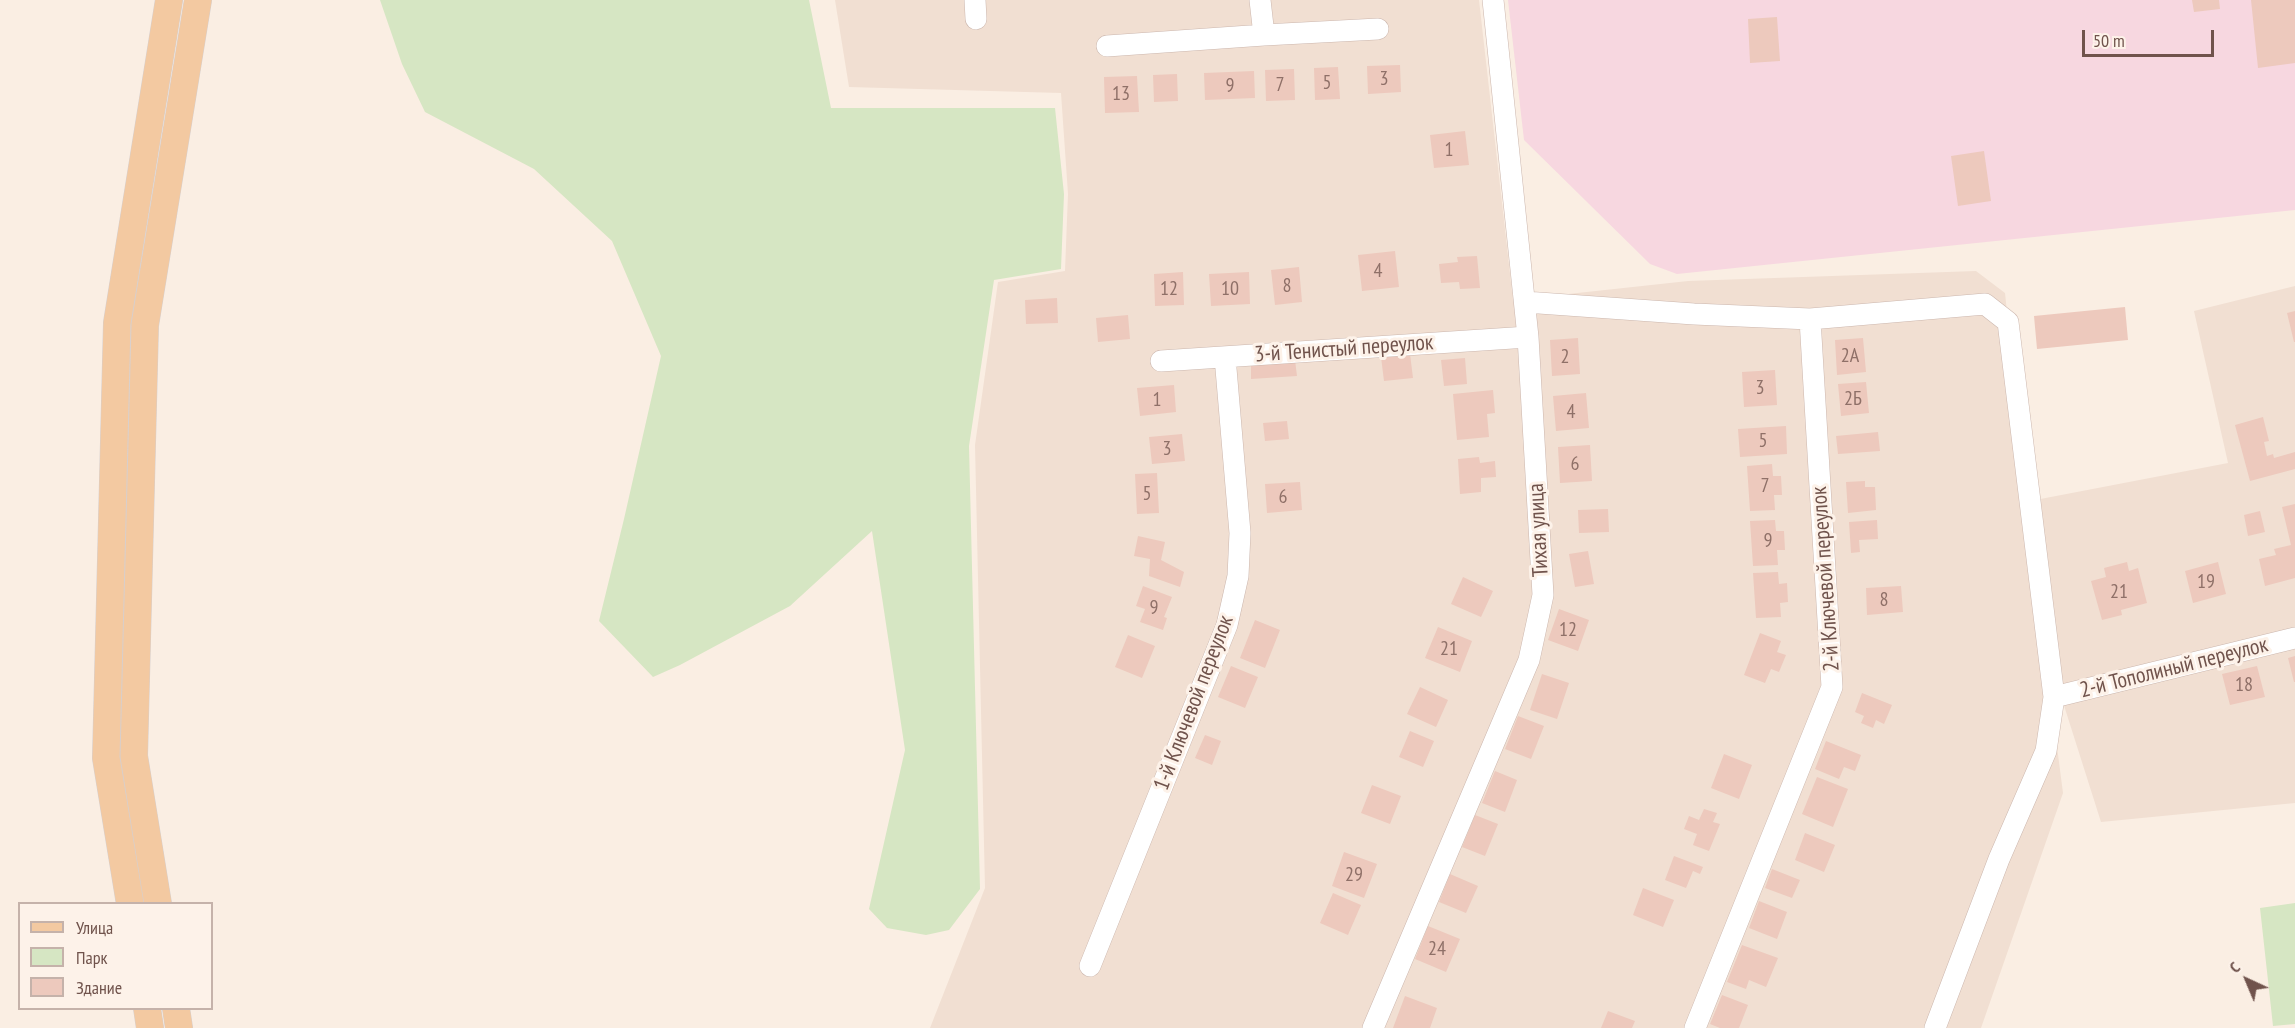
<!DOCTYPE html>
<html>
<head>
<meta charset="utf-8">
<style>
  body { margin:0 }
  #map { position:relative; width:2295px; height:1028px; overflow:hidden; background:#faeee3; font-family:"PT Sans Narrow",sans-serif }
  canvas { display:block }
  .legend { position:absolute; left:18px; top:902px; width:195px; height:108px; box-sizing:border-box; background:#fdf2e9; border:2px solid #c5b2aa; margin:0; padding:8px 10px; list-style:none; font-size:18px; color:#70534c }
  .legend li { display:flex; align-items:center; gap:12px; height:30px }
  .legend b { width:30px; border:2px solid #c5b2aa }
  .north { position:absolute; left:2217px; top:950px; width:60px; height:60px; -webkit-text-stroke:4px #fdf2e9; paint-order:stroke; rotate:316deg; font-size:16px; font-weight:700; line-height:24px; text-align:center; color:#70534c }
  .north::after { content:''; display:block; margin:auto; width:21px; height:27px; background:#70534c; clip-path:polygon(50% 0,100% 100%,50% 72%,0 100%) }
  .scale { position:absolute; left:2082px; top:30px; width:132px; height:27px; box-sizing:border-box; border:3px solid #70534c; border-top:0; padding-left:8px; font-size:18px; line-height:21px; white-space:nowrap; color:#70534c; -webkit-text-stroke:4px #fdf2e9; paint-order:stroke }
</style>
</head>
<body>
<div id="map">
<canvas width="2295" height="1028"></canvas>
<ul class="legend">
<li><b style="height:8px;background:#f3c9a1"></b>Улица</li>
<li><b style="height:16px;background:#d6e6c3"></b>Парк</li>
<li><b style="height:16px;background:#edc9bd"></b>Здание</li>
</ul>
<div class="north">С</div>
<div class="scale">50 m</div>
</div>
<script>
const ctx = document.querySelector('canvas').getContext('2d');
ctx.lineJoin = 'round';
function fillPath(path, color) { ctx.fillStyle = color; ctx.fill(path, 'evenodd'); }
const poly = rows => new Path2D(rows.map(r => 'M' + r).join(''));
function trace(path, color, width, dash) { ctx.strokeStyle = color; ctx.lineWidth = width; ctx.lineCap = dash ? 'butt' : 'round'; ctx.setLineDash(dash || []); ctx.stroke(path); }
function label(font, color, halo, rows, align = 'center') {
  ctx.font = font + ' "PT Sans Narrow",sans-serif'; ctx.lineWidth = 6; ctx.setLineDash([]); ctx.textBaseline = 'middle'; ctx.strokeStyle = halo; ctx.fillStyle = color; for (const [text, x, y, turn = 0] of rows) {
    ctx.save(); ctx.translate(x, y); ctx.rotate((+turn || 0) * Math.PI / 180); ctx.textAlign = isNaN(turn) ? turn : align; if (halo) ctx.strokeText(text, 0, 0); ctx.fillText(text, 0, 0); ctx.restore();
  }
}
fillPath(poly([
  [835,0,1479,0,1513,300,1688,281,1976,271,2005,293,2036,585,2063,793,1981,1028,930,1028,985,888,975,445,998,282,1065,271,1068,194,1061,93,849,87],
  [2295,286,2295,803,2101,822,2054,674,2030,501,2228,463,2194,311]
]), '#f1dfd2');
fillPath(poly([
  [1508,0,2295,0,2295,210,1677,274,1650,264,1524,140]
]), '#f7d7e0');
fillPath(poly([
  [380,0,809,0,831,108,1055,108,1064,194,1061,269,994,280,969,446,980,889,949,930,926,935,887,928,869,909,905,750,872,531,790,606,680,665,653,677,599,621,624,519,661,356,612,241,534,169,425,112,402,64],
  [2295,903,2295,1024,2273,1026,2260,908]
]), '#d6e6c3');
fillPath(poly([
  [2192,0,2219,0,2220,9,2194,12],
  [2251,0,2295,0,2295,63,2258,68],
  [1777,17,1780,61,1750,63,1748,19],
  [1400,65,1401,92,1368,94,1367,66],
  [1338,67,1340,99,1315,100,1314,68],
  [1294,69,1295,100,1266,101,1265,70],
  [1254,71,1255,98,1205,100,1204,73],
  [1177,74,1178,101,1154,102,1153,75],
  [1137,76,1139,112,1105,113,1104,77],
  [1465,131,1469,165,1434,168,1430,135],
  [1984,151,1991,201,1958,206,1951,156],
  [1395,251,1399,287,1362,291,1358,255],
  [1477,256,1480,288,1460,289,1459,282,1441,283,1439,264,1458,262,1457,257],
  [1299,267,1302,302,1275,305,1271,270],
  [1183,272,1184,305,1155,306,1154,274],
  [1249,272,1250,304,1211,306,1209,274],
  [1057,298,1058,323,1026,324,1025,300],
  [2125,307,2128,340,2037,349,2034,316],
  [2295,311,2295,342,2294,342,2287,313],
  [1128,315,1130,339,1098,342,1096,318],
  [1578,338,1580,374,1552,376,1550,340],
  [1863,338,1866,372,1837,375,1835,340],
  [1410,354,1413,378,1384,381,1381,357],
  [1465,358,1467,384,1444,386,1441,360],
  [1295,360,1297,376,1251,379,1251,363],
  [1775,370,1777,405,1744,407,1742,372],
  [1866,382,1869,413,1841,416,1838,384],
  [1174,385,1176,412,1140,416,1137,388],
  [1493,390,1495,413,1487,414,1489,437,1457,440,1453,394],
  [1586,393,1589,428,1556,431,1553,396],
  [2263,417,2269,441,2264,442,2267,456,2273,454,2274,458,2295,452,2295,469,2250,481,2235,425],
  [1287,421,1289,439,1265,441,1263,423],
  [1786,426,1787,454,1740,457,1738,429],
  [1878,432,1880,451,1838,454,1836,436],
  [1182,434,1185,461,1152,464,1149,437],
  [1590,445,1592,481,1560,483,1558,447],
  [1479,457,1480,463,1495,461,1496,477,1481,478,1481,492,1460,494,1458,459],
  [1772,464,1773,476,1781,476,1782,495,1774,495,1775,510,1750,511,1747,466],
  [1157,473,1159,513,1137,514,1135,474],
  [1865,481,1865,487,1875,487,1876,510,1848,513,1846,482],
  [1300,482,1302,510,1267,513,1265,484],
  [2295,504,2295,578,2265,586,2259,559,2276,555,2274,549,2291,545,2282,507],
  [1608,509,1609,532,1579,533,1578,510],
  [2260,511,2265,532,2248,536,2244,515],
  [1775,520,1776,531,1784,531,1785,550,1777,550,1778,565,1753,566,1750,521],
  [1877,520,1878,539,1859,540,1860,552,1851,553,1849,522],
  [1138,536,1165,542,1161,560,1184,572,1180,587,1149,576,1150,559,1134,556],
  [1588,551,1594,584,1575,587,1569,554],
  [2127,562,2129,571,2138,568,2147,603,2121,610,2122,615,2102,620,2091,581,2106,577,2104,568],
  [2218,562,2226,594,2193,603,2185,571],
  [1778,572,1779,584,1787,583,1788,602,1780,603,1781,617,1756,618,1753,573],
  [1463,577,1493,591,1481,617,1451,604],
  [1143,586,1172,597,1164,617,1167,618,1163,630,1140,622,1145,609,1136,606],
  [1901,586,1903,612,1867,615,1866,588],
  [1559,609,1589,620,1578,651,1548,640],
  [1255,620,1280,630,1265,668,1240,658],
  [1438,627,1472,641,1460,672,1425,658],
  [1760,633,1781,641,1777,652,1786,655,1779,672,1771,669,1765,683,1744,675],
  [1128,635,1155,646,1142,678,1115,667],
  [2295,656,2295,682,2294,682,2288,658],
  [1231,666,1258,677,1245,708,1218,697],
  [2257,666,2265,697,2230,705,2222,674],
  [1542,674,1569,683,1557,719,1530,710],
  [1420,687,1448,700,1436,727,1407,714],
  [1862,693,1892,705,1884,724,1876,720,1873,728,1861,723,1864,716,1855,712],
  [1518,716,1544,726,1531,759,1505,749],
  [1410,731,1434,741,1423,767,1399,757],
  [1205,735,1221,741,1212,765,1195,758],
  [1826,741,1861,755,1855,771,1844,767,1839,779,1815,769],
  [1724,754,1752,765,1739,799,1711,788],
  [1495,771,1517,780,1505,812,1482,803],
  [1817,777,1848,789,1833,827,1802,814],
  [1372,785,1401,796,1390,824,1361,813],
  [1704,809,1717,813,1713,822,1720,824,1709,851,1693,845,1697,834,1684,829,1689,816,1699,820],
  [1475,815,1498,824,1485,856,1462,847],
  [1805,833,1835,845,1824,872,1795,860],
  [1344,852,1377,864,1364,898,1332,886],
  [1674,856,1703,867,1700,874,1693,871,1686,888,1665,880],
  [1772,869,1800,880,1792,898,1765,888],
  [1450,874,1478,886,1466,913,1439,902],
  [1643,888,1674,900,1663,927,1633,915],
  [1333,893,1361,905,1348,935,1320,923],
  [1759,901,1787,912,1777,939,1749,928],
  [1428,926,1460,939,1446,972,1415,959],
  [1742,945,1778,958,1766,987,1749,980,1746,989,1727,982],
  [1722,995,1748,1005,1739,1028,1720,1028,1710,1024],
  [1405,996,1437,1008,1430,1028,1393,1028],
  [1608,1011,1635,1021,1632,1028,1601,1028]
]), '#edc9bd');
const minor = poly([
  [975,0,976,19],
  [1260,0,1264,35],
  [1107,46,1264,35,1378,29],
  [1525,302,1694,314,1810,319,1985,304,2008,322,2054,697,2046,751,1999,859,1935,1028],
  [1161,361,1528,337],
  [2054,697,2295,638],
  [1090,966,1227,625,1238,576,1240,533,1225,357],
  [1373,1028,1529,660,1543,595,1528,337,1493,0],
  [1695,1028,1832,687,1810,319]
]);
const major = poly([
  [130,904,106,758,117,323,169,0],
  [158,904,134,756,145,325,198,0],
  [147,1008,150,1028],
  [176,1008,179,1028]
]);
trace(minor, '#ccb7ae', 22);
trace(major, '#d7cfcd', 28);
trace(minor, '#fff', 21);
trace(major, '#f3c9a1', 27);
label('20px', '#8f7068', null, [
  ["3",1384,79],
  ["5",1327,83],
  ["7",1280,85],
  ["9",1230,86],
  ["13",1121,94],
  ["1",1449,150],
  ["4",1378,271],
  ["8",1287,286],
  ["12",1169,289],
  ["10",1230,289],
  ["2А",1850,356],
  ["2",1565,357],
  ["3",1760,388],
  ["2Б",1853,399],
  ["1",1157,400],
  ["4",1571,412],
  ["5",1763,441],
  ["3",1167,449],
  ["6",1575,464],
  ["7",1765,486],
  ["5",1147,494],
  ["6",1283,497],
  ["9",1768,541],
  ["19",2206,582],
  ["21",2119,592],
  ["8",1884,600],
  ["9",1154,608],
  ["12",1568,630],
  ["21",1449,649],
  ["18",2244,685],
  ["29",1354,875],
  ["24",1437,949]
]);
label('22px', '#70534c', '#fdf2e9', [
  ["3-й Тенистый переулок",1344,349,-4],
  ["Тихая улица",1539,530,-93],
  ["2-й Ключевой переулок",1826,579,-94],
  ["2-й Тополиный переулок",2174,668,-14],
  ["1-й Ключевой переулок",1194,703,-69]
]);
</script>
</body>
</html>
